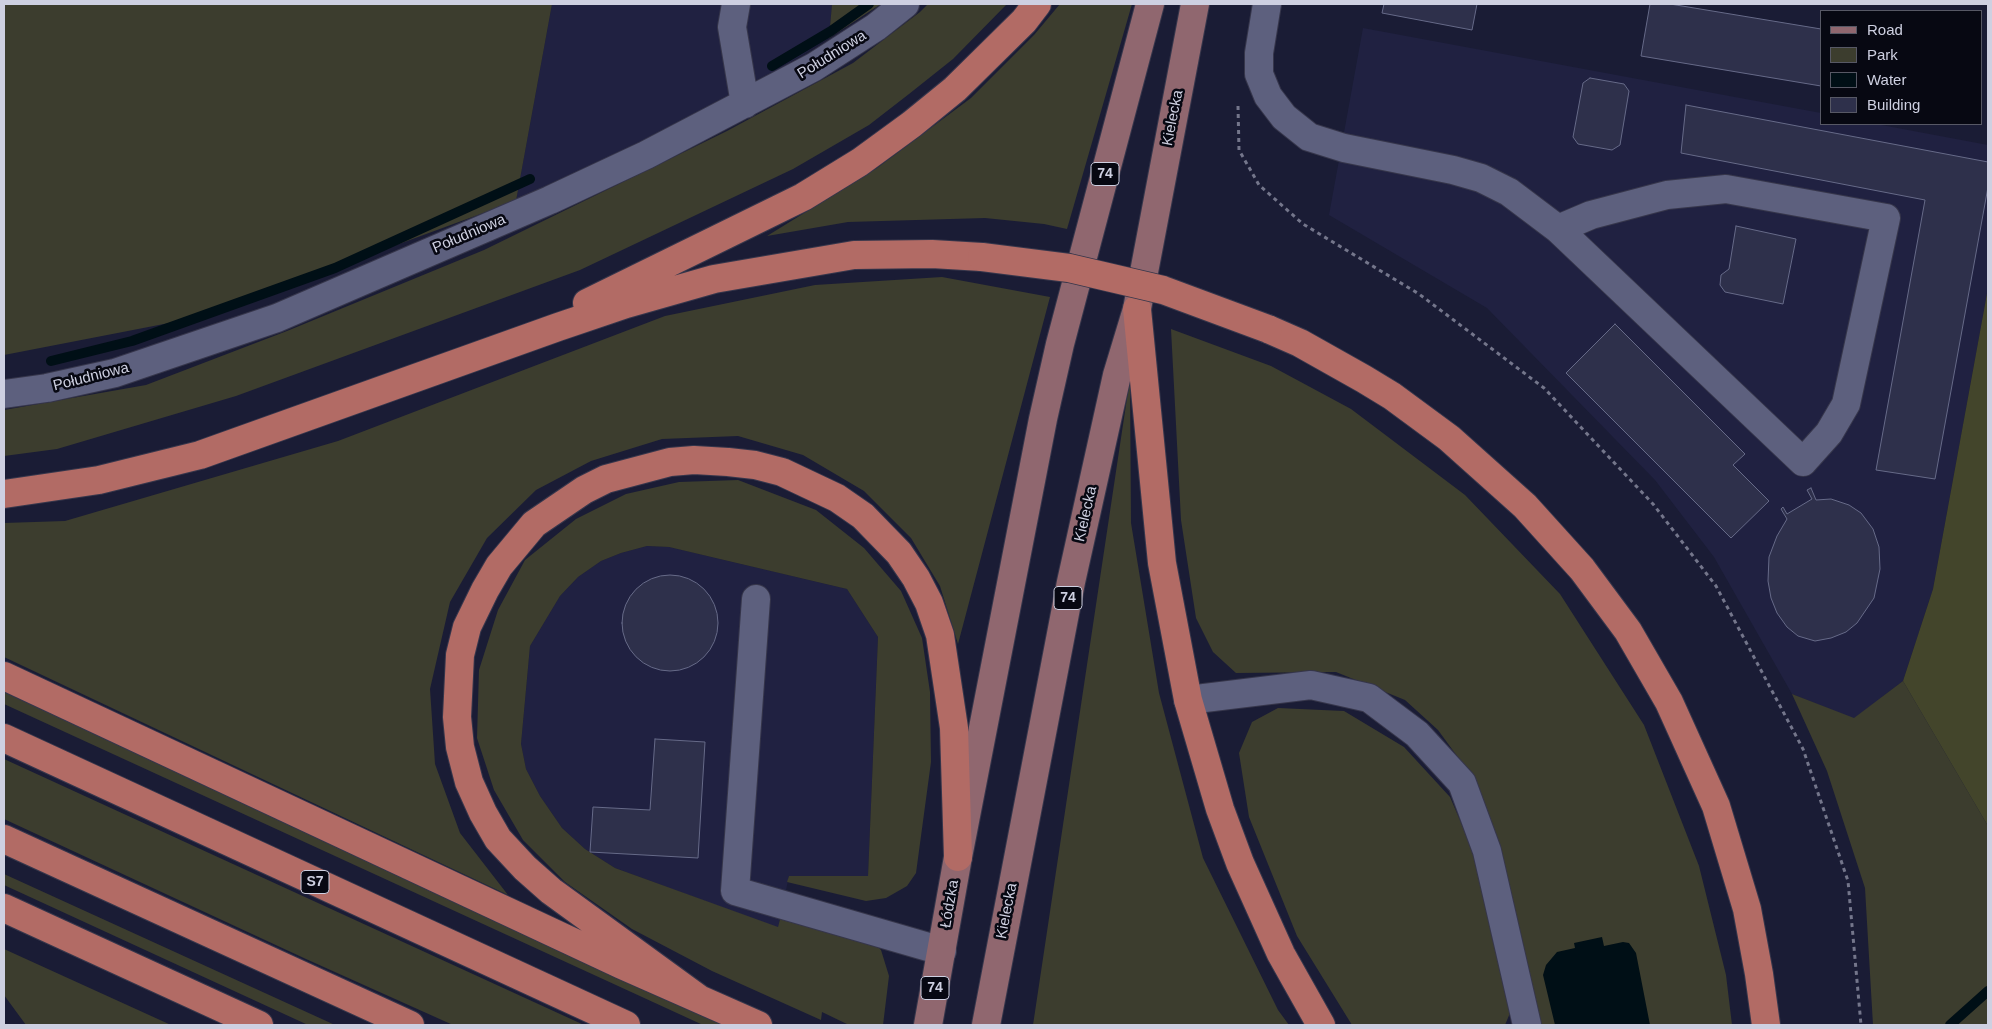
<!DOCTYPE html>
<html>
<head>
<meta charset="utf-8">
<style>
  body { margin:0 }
  #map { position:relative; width:1992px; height:1029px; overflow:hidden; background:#1a1c35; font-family:Helvetica,sans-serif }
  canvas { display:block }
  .frame { position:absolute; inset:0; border:5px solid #ced0e1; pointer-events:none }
  .legend { position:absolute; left:1820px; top:10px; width:162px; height:115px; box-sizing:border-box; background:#070812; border:1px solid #575865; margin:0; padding:6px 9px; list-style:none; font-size:15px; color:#ced0e1 }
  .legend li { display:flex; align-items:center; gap:10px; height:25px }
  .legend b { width:25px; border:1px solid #575865 }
</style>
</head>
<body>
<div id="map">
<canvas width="1992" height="1029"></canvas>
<div class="frame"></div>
<ul class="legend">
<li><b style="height:6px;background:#90676f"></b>Road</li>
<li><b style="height:14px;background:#3c3d2e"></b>Park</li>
<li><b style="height:14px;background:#000f16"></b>Water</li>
<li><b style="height:14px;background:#2e304b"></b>Building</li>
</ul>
</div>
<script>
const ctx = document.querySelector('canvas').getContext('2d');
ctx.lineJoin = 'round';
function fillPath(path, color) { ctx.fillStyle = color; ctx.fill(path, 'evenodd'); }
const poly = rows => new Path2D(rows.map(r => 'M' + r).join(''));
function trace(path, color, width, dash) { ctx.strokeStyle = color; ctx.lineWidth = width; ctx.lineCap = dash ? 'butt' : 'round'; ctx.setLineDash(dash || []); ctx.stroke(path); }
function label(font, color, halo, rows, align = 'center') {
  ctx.font = font + ' Helvetica,sans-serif'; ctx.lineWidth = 5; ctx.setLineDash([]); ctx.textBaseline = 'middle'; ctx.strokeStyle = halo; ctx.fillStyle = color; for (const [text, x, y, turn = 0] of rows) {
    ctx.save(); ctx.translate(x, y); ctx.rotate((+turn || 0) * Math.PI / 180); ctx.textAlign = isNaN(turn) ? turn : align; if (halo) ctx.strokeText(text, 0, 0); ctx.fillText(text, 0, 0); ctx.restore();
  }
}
fillPath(poly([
  [552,4,832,4,829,38,734,97,516,201],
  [1363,28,1821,113,1821,124,1876,124,1988,145,1988,288,1933,589,1903,681,1854,719,1792,694,1714,557,1655,480,1487,308,1329,215],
  [647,546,669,547,847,589,878,637,868,877,789,876,778,928,615,868,585,849,562,828,540,796,526,769,521,744,530,646,560,596,578,577,601,561,621,553]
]), '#202141');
fillPath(poly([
  [4,4,552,4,516,201,200,317,4,355],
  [832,4,881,4,829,38],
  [928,4,1007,4,953,59,909,94,869,125,793,169,580,270,236,396,57,449,4,456,4,410,146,385,287,331,484,250,727,131,853,63,920,12],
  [1060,4,1132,4,1067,229,1044,224,985,218,848,222,767,236,877,168,971,98,1034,35],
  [942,277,1050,297,958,644,940,586,911,538,864,491,803,455,738,436,662,439,591,461,536,490,487,538,450,602,430,689,435,764,460,833,508,895,4,657,4,523,65,521,338,441,665,316,815,285],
  [1171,329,1271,366,1351,409,1465,495,1560,594,1644,725,1699,866,1726,975,1732,1025,1541,1025,1520,936,1476,782,1438,730,1405,700,1336,672,1236,673,1213,652,1196,618,1181,520],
  [1130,378,1131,523,1159,693,1203,858,1278,1010,1289,1025,1033,1025],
  [738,480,816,510,864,548,901,591,922,638,930,692,931,762,916,873,907,886,886,898,866,901,787,882,789,876,868,876,878,637,847,589,669,547,647,546,621,553,601,561,578,577,560,596,530,646,521,744,526,769,540,796,562,828,585,849,615,868,778,927,781,915,872,941,881,950,889,976,883,1025,849,1025,822,1012,821,1020,712,971,632,929,565,882,523,840,494,790,477,738,479,670,498,610,525,560,576,519,626,494,679,482],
  [1903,681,1988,826,1988,1025,1873,1025,1865,888,1827,771,1792,694,1854,718],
  [4,692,732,1025,703,1025,4,704],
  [1278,708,1344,711,1404,747,1450,797,1475,855,1510,1013,1505,1025,1352,1025,1297,936,1249,817,1239,753,1252,722],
  [4,759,584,1025,453,1025,306,959,4,819],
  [4,874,335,1025,308,1025,4,885],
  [4,949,171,1025,26,1025,4,995]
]), '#3c3d2e');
fillPath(poly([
  [1988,288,1988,826,1903,681,1933,589]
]), '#43452b');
fillPath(poly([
  [1602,937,1604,946,1623,942,1629,943,1636,953,1650,1025,1555,1025,1543,975,1546,965,1557,952,1575,948,1574,943]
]), '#000f16');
trace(poly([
  [772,66,831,31,869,4],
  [51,361,132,341,335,268,530,179],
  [1950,1025,1988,991]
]), '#000f16', 10);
const building = poly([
  [1384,4,1477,4,1472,30,1382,13,1384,4],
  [1650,4,1670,4,1821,29,1821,86,1641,56,1650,4],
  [1590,78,1624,84,1629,91,1620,145,1612,150,1578,144,1573,137,1583,83,1590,78],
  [1686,105,1988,162,1988,187,1935,479,1876,470,1925,200,1681,153,1686,105],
  [1736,226,1796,239,1783,304,1725,292,1720,285,1721,275,1729,269,1736,226],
  [1615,324,1745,454,1733,465,1769,501,1731,538,1566,373,1615,324],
  [1811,488,1816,500,1831,499,1849,505,1861,513,1873,529,1879,547,1880,569,1874,598,1857,623,1846,632,1831,638,1815,641,1798,636,1787,627,1777,613,1771,598,1768,581,1769,557,1777,536,1787,519,1781,509,1783,507,1787,514,1812,499,1807,490,1811,488],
  '622 623a48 48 0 1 1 96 0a48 48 0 1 1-96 0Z',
  [655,739,705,742,698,858,590,852,593,807,650,810,655,739]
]);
fillPath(building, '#2e304b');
trace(building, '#666a88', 1);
const minor = poly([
  [736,4,732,27,745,104],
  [1267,4,1259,53,1259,74,1268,96,1284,117,1309,137,1344,148,1453,170,1481,178,1509,192,1558,229,1803,462,1829,433,1846,404,1886,218,1726,189,1667,195,1591,215,1558,229],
  [4,394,47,388,115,373,277,318,550,200,646,155,814,67,876,27,905,4],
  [756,599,735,891,942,951],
  [1188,700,1311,685,1369,698,1417,734,1462,783,1487,851,1527,1025]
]);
const major = poly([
  [928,1025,958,857,1043,419,1060,344,1150,4],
  [986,1025,1071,582,1117,375,1137,309,1195,4]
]);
const highway = poly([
  [587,303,803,197,860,162,912,124,955,89,1024,21,1037,4],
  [1137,309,1162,563,1188,700,1220,809,1240,863,1281,954,1321,1025],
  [1268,329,1300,343,1364,379,1392,396,1449,438,1525,506,1582,569,1628,631,1669,702,1716,806,1747,909,1759,974,1766,1025],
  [4,494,99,480,200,455,558,327,626,304,714,279,854,255,932,254,982,257],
  [4,676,622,965,758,1025],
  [4,738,626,1025],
  [4,839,410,1025],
  [4,908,259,1025],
  [698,998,551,891,525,868,498,839,483,813,469,782,460,747,457,717,460,655,467,627,485,590,499,566,534,524,584,490,606,479,670,462,694,460,728,462,755,465,782,472,837,498,863,516,899,553,916,578,929,603,940,635,954,728,958,857]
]);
trace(minor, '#36364b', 30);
trace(major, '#36364b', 30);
trace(highway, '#36364b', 30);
trace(poly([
  [1238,106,1239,150,1259,185,1303,224,1419,294,1544,388,1653,504,1716,586,1803,749,1848,881,1861,1025]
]), '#74768b', 3, [4, 4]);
trace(minor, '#5d607e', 28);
trace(major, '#90676f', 28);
trace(highway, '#b26b65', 28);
const highwayBridge = poly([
  [982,257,1069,268,1163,290,1268,329]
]);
trace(highwayBridge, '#36364b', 30, []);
trace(highwayBridge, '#b26b65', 28);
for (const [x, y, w] of [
  [1105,174,28],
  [1068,598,28],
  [315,882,28],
  [935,988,28]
]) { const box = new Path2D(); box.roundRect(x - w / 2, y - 11.5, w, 23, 4); ctx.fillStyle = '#070812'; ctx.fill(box); trace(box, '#ced0e1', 1); }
label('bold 14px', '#ced0e1', null, [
  ["74",1105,174],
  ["74",1068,598],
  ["S7",315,882],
  ["74",935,988]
]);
label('15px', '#ced0e1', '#070812', [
  ["Południowa",832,55,-32],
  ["Kielecka",1173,118,-79],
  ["Południowa",469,234,-23],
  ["Południowa",91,377,-14],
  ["Kielecka",1086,514,-77],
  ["Łódzka",950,904,-80],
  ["Kielecka",1007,911,-79]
]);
</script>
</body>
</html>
